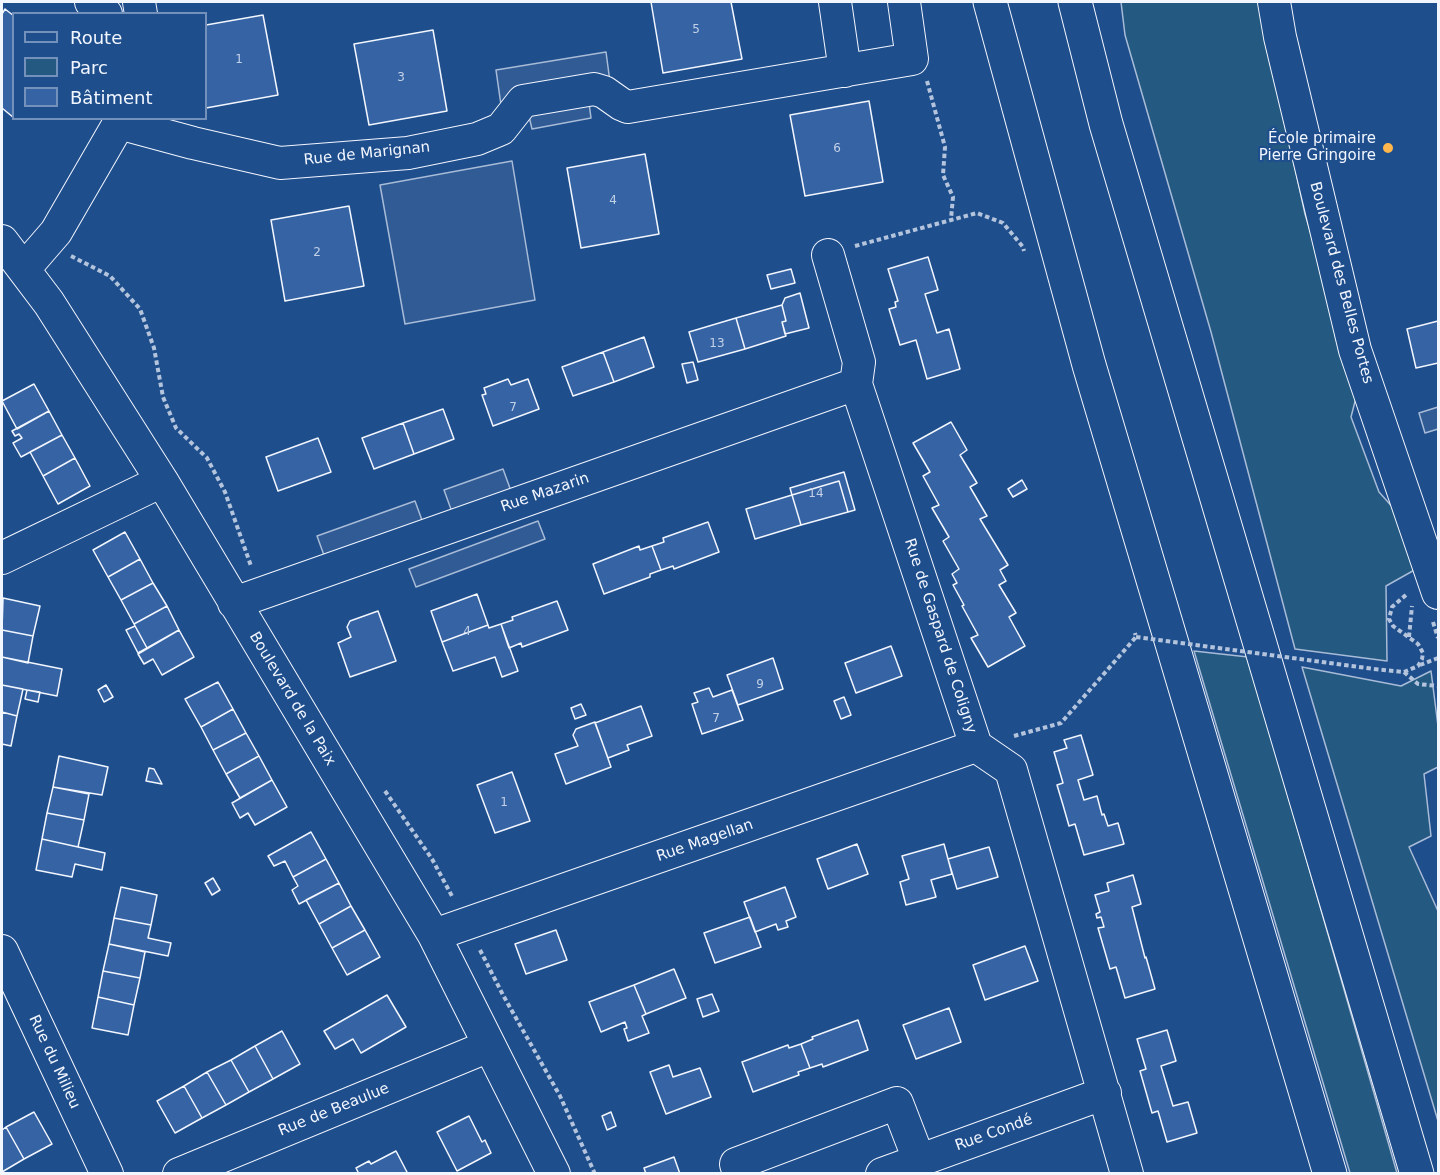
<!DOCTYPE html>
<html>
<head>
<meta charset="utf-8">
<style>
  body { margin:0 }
  #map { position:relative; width:1440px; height:1175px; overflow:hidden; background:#1f4e8c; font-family:"DejaVu Sans",sans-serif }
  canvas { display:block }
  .frame { position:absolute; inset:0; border:3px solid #f2f6ff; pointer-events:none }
  .legend { position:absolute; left:12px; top:12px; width:195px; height:108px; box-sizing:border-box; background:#1f4e8c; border:2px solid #7391ba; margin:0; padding:8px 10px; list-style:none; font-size:18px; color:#f2f6ff }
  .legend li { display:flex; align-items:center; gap:12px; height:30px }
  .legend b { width:30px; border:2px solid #7391ba }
</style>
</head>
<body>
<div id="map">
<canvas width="1440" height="1175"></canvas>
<div class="frame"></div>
<ul class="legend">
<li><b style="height:8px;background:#1f4e8c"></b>Route</li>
<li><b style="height:16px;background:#245a82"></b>Parc</li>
<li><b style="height:16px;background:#3563a3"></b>Bâtiment</li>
</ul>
</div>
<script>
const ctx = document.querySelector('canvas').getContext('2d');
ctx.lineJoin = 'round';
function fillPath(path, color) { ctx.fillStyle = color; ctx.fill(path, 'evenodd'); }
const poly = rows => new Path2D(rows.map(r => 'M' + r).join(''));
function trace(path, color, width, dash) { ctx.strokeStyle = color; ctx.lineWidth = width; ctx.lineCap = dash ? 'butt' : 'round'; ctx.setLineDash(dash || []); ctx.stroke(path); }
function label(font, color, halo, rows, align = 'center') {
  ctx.font = font + ' "DejaVu Sans",sans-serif'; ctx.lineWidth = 4.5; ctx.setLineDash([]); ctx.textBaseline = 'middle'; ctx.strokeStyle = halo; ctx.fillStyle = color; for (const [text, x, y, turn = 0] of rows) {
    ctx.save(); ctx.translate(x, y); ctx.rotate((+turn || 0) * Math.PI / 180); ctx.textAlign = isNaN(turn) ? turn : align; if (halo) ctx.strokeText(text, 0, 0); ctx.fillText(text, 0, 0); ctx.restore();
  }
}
const green = poly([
  [1121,2,1259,2,1305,214,1358,390,1351,417,1379,492,1396,511,1418,568,1386,586,1387,661,1295,649,1211,332,1125,35,1121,2],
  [1194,651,1248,657,1397,1173,1350,1173,1194,651],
  [1302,667,1401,686,1431,671,1438,726,1438,767,1424,774,1431,836,1409,847,1438,911,1438,1121,1302,667]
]);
fillPath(green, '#245a82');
trace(green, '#a8bbd7', 1.5);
const parking = poly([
  [606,52,610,82,589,103,591,118,532,129,528,112,501,105,496,70,606,52],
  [512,161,535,300,405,324,380,185,512,161],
  [1438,407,1438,429,1425,433,1419,413,1438,407],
  [503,469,511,491,452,512,444,490,503,469],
  [415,501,423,523,325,558,317,536,415,501],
  [538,521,545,539,416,587,409,569,538,521]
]);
fillPath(parking, '#305b95');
trace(parking, '#a8bbd7', 1.5);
const building = poly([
  [651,2,731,2,742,59,663,73,651,2],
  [5,9,14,16,14,118,2,108,2,14,5,9],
  [263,15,278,95,206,108,206,25,263,15],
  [433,30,447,111,369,125,354,44,433,30],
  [869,101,883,182,805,196,790,115,869,101],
  [645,154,659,234,581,248,567,168,645,154],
  [349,206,364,286,285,301,271,220,349,206],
  [928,257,938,290,925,294,937,333,949,329,960,369,927,379,916,340,900,345,889,309,896,307,895,302,898,301,888,269,928,257],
  [791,269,795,283,771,289,767,275,791,269],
  [800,293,809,328,785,334,782,322,786,321,782,305,785,298,800,293],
  [782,305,786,321,782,322,786,336,745,349,736,318,782,305],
  [736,318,745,349,698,362,689,332,736,318],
  [1438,321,1438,363,1416,368,1407,329,1438,321],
  [644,337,654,367,614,382,603,352,644,337],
  [603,352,614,382,573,396,562,367,603,352],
  [693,362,698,380,687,383,682,364,693,362],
  [508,379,511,385,528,379,539,409,493,426,482,395,486,394,484,388,508,379],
  [34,384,49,411,17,429,2,401,34,384],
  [443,409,454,439,414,454,403,423,443,409],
  [49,411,62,435,21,457,13,443,22,438,19,434,15,436,12,431,49,411],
  [951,422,967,450,960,455,977,483,970,487,987,516,980,519,1008,565,1000,570,1006,581,999,585,1016,613,1009,617,1025,646,988,667,971,638,978,635,962,606,964,605,953,585,957,583,952,574,959,569,943,541,949,537,932,508,939,505,923,476,930,472,913,443,951,422],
  [403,423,414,454,374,469,362,438,403,423],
  [62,435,75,458,43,476,30,452,62,435],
  [318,438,331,472,278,491,266,457,318,438],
  [75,458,90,486,58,504,43,476,75,458],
  [844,472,855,510,848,512,839,481,792,495,790,488,844,472],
  [1022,480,1027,489,1013,497,1008,489,1022,480],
  [839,481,848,512,801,525,792,495,839,481],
  [792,495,801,525,755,539,746,509,792,495],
  [708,522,719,552,674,569,673,566,661,570,652,546,664,542,663,538,708,522],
  [125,532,140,559,108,577,93,550,125,532],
  [639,546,640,550,652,546,661,570,650,574,650,577,604,594,593,564,639,546],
  [140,559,153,583,121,600,108,577,140,559],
  [153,583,167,606,134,624,121,600,153,583],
  [477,594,488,625,442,642,431,611,477,594],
  [3,598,40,606,33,636,2,630,3,598],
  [557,601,568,630,522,647,521,643,509,648,501,624,513,620,512,617,557,601],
  [167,606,179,630,147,648,134,624,167,606],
  [378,611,396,661,350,677,338,643,351,637,347,627,350,621,378,611],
  [501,624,518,671,502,677,495,657,453,671,442,642,488,625,489,628,501,624],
  [135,626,147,648,138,653,126,630,135,626],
  [2,630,33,636,28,663,2,657,2,630],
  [179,630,194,657,162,675,153,659,144,664,138,654,179,630],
  [891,646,902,676,856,693,845,663,891,646],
  [2,657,62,669,57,696,2,685,2,657],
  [773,658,783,689,738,705,727,675,773,658],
  [218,682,233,709,201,727,185,699,218,682],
  [2,685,23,689,17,716,2,712,2,685],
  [106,685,113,697,104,702,98,690,106,685],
  [709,688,713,697,732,690,743,720,702,734,692,704,698,702,694,693,709,688],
  [27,690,40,692,38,702,25,699,27,690],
  [844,697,851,715,841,719,834,701,844,697],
  [581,704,586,715,575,719,571,708,581,704],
  [641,706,652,736,627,745,629,750,608,758,595,723,641,706],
  [233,709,246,733,213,750,201,727,233,709],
  [2,712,17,716,11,746,2,744,2,712],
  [595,722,611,767,566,784,555,754,578,746,573,735,576,729,595,722],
  [246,733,259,756,226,774,213,750,246,733],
  [1081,735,1093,775,1078,780,1084,800,1097,796,1102,815,1104,814,1108,826,1118,823,1124,844,1084,855,1075,824,1069,826,1063,805,1057,785,1063,783,1054,752,1067,748,1064,740,1081,735],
  [59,756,108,767,102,795,53,787,59,756],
  [259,756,272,780,240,798,226,774,259,756],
  [149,768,154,769,162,784,146,781,149,768],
  [512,772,530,821,495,833,477,785,512,772],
  [272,780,287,807,255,825,248,813,240,818,232,803,272,780],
  [53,787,89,794,84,820,47,813,53,787],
  [47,813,84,820,78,847,42,839,47,813],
  [311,832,326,859,293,877,285,861,274,866,268,856,311,832],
  [42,839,105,853,102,870,75,864,72,877,36,870,42,839],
  [857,844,868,874,828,889,817,859,857,844],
  [944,844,952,874,931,880,936,897,906,905,900,882,909,879,902,856,944,844],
  [989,847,998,877,957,889,948,859,989,847],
  [326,859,339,883,299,904,292,890,298,886,293,877,326,859],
  [1133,875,1141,904,1132,907,1145,958,1146,957,1155,989,1125,998,1116,967,1110,969,1098,928,1104,927,1101,917,1097,918,1096,914,1100,912,1095,895,1109,891,1107,883,1133,875],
  [213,878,220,890,212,895,205,883,213,878],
  [339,883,351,906,319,924,306,900,339,883],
  [121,887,157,895,151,925,114,918,121,887],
  [785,887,796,917,786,921,788,927,778,930,776,924,755,932,744,902,785,887],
  [351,906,365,930,332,948,319,924,351,906],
  [750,917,761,947,715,963,704,933,750,917],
  [114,918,151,925,148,938,171,943,168,956,109,944,114,918],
  [365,930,380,957,347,975,332,948,365,930],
  [556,930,567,960,526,974,515,944,556,930],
  [109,944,145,952,140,978,103,971,109,944],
  [1025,946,1038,981,985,1000,973,965,1025,946],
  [674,969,686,998,646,1014,634,985,674,969],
  [103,971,140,978,134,1005,98,997,103,971],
  [634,985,646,1014,642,1016,649,1033,628,1041,624,1029,627,1028,625,1022,601,1032,589,1002,634,985],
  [712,994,719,1011,703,1017,697,999,712,994],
  [387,995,406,1027,361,1053,353,1039,335,1049,324,1031,387,995],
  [98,997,134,1005,128,1035,92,1028,98,997],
  [949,1008,961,1042,916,1059,903,1025,949,1008],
  [858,1020,868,1050,823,1067,822,1064,810,1068,801,1044,813,1039,812,1037,858,1020],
  [1167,1030,1176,1061,1161,1066,1173,1106,1188,1102,1197,1133,1167,1142,1158,1111,1152,1113,1140,1071,1146,1069,1137,1039,1167,1030],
  [282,1031,300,1064,273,1079,255,1046,282,1031],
  [801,1044,810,1068,798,1072,799,1075,753,1092,742,1062,788,1045,789,1048,801,1044],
  [255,1046,273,1079,249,1092,231,1060,255,1046],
  [231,1060,249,1092,226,1105,207,1072,231,1060],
  [669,1065,673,1077,700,1068,711,1097,666,1114,650,1072,669,1065],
  [207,1072,226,1105,202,1118,184,1086,207,1072],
  [184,1086,202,1118,175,1133,157,1101,184,1086],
  [34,1112,52,1144,24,1159,6,1127,34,1112],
  [611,1112,616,1126,607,1130,602,1116,611,1112],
  [469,1116,482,1142,485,1140,491,1153,457,1171,437,1132,469,1116],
  [6,1127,24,1159,2,1172,2,1130,6,1127],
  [396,1151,408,1174,359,1174,356,1168,369,1161,371,1164,396,1151],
  [674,1157,680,1174,646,1174,644,1168,674,1157]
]);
fillPath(building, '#3563a3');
trace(building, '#f2f6ff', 1.5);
const minor = poly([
  [91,2,106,14],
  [139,2,141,14],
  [835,2,845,71],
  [1274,2,1280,37,1355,350,1438,593],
  [119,123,193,143,280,163,408,153,477,139,501,129,523,101,594,89,604,92,621,104,628,107,912,59,904,2],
  [2,241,49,303,162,481,434,935,554,1174],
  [828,255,859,362,856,384,976,746,1011,770,1127,1174],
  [24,269,56,232,122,118],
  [2,558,162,481],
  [234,603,856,384],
  [434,935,976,746],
  [2,951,107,1174],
  [179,1174,489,1046],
  [739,1174,736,1164,897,1103,919,1160],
  [882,1174,1105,1093]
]);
const highway = poly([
  [990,2,1089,365,1330,1174],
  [1075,2,1106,124,1417,1174]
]);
trace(minor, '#f2f6ff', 34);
trace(highway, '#f2f6ff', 35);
trace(poly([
  [927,81,945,147,943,175,953,197,951,219],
  [855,246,977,213,1003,223,1023,247,1024,251],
  [71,256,110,276,140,309,154,348,163,397,176,428,207,458,225,492,251,566],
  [1433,622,1438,638],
  [1409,637,1412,606],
  [1420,665,1438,658],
  [1374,669,1404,672,1418,666,1422,659,1423,653,1418,644,1393,626,1389,619,1392,607,1407,594],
  [1404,672,1418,684,1438,686],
  [1014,736,1061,723,1136,637,1135,633],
  [385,791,432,859,453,898],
  [480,950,503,995,560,1096,595,1174]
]), '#b3c4dc', 4, [4.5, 3]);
trace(minor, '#1f4e8c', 32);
trace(highway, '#1f4e8c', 33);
trace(poly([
  [1136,637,1374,669]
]), '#b3c4dc', 4, [4.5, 3]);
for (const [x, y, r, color] of [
  [1388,148,6,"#ffb74d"]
]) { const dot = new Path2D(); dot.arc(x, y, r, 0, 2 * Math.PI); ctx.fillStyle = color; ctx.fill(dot); trace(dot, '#1f4e8c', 2); }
label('12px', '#c3d1e8', null, [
  ["5",696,30],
  ["1",239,60],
  ["3",401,78],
  ["6",837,149],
  ["4",613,201],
  ["2",317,253],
  ["13",717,344],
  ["7",513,408],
  ["14",816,494],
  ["4",467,632],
  ["9",760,685],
  ["7",716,719],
  ["1",504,803]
]);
label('15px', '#f2f6ff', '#1f4e8c', [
  ["École primaire",1376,139],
  ["Pierre Gringoire",1376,156]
], 'right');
label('15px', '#f2f6ff', '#1f4e8c', [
  ["Rue de Marignan",367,154,-6],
  ["Boulevard des Belles Portes",1341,283,75],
  ["Rue Mazarin",545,493,-19],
  ["Rue de Gaspard de Coligny",940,636,72],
  ["Boulevard de la Paix",292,699,59],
  ["Rue Magellan",705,841,-19],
  ["Rue du Milieu",54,1062,65],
  ["Rue de Beaulue",334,1110,-22],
  ["Rue Condé",994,1133,-20]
]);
</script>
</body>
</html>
